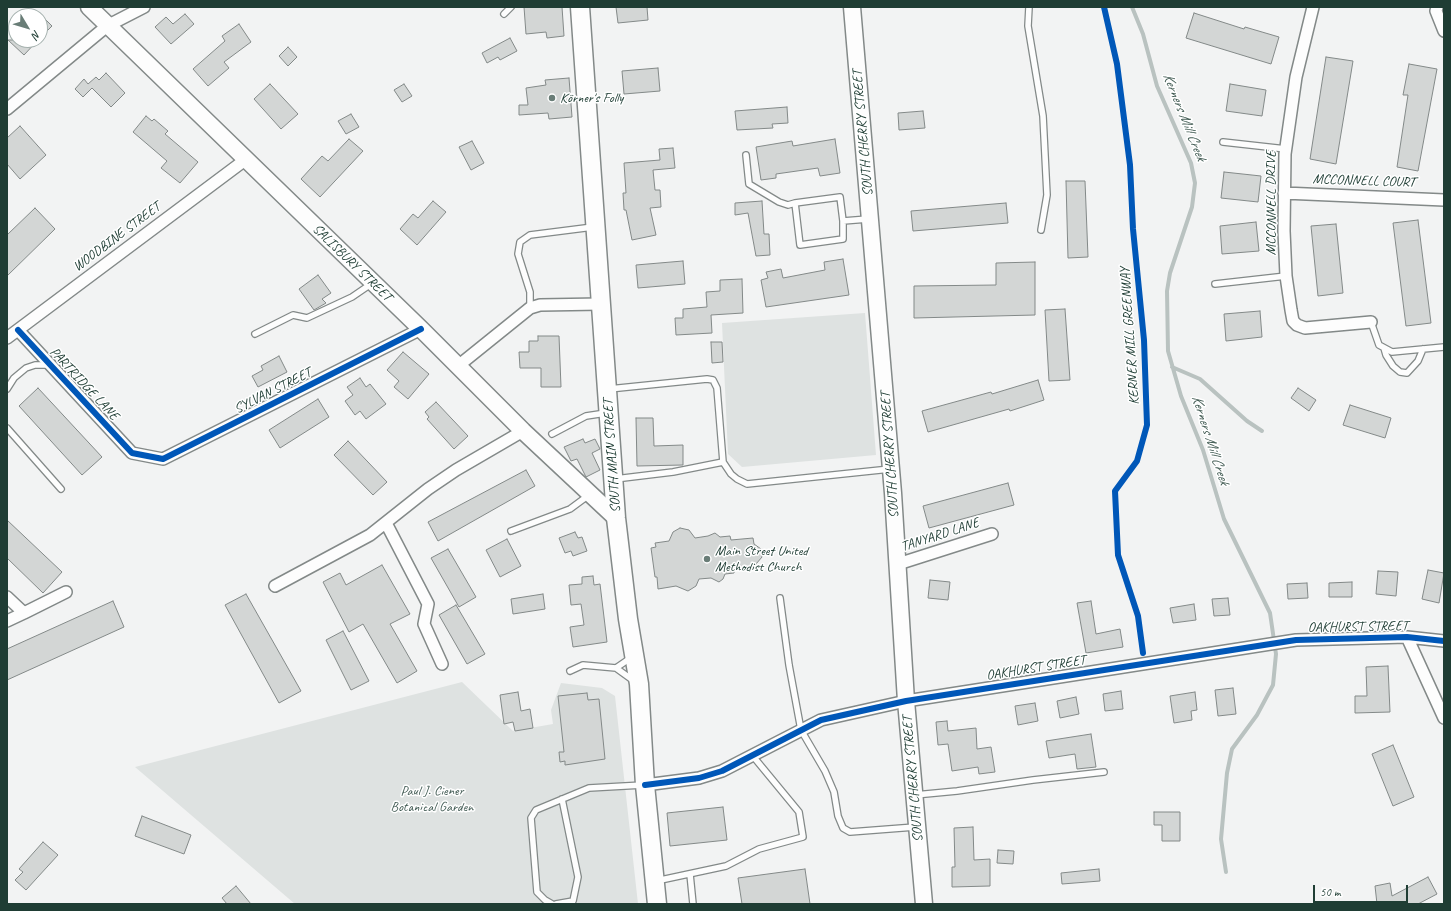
<!DOCTYPE html>
<html>
<head>
<meta charset="utf-8">
<style>
  body { margin:0 }
  #map { position:relative; width:1451px; height:911px; overflow:hidden; background:#f2f3f3; font-family:Caveat,sans-serif }
  canvas { display:block }
  .frame { position:absolute; inset:0; border:8px solid #1f3d34; pointer-events:none }
  .north { position:absolute; left:8px; top:8px; width:40px; height:40px; box-sizing:border-box; background:#fff; border:1px solid #a5b1ae; border-radius:50%; rotate:128deg; font-size:11px; font-weight:700; line-height:16px; text-align:center; color:#1f3d34 }
  .north::after { content:''; display:block; margin:auto; width:14px; height:18px; background:#697d77; clip-path:polygon(50% 0,100% 100%,50% 72%,0 100%) }
  .scale { position:absolute; left:1313px; top:885px; width:95px; height:18px; box-sizing:border-box; border:2px solid #1f3d34; border-top:0; padding-left:5px; font-size:12px; line-height:14px; white-space:nowrap; color:#1f3d34; -webkit-text-stroke:3px #fff; paint-order:stroke }
</style>
</head>
<body>
<div id="map">
<canvas width="1451" height="911"></canvas>
<div class="frame"></div>
<div class="north">N</div>
<div class="scale">50 m</div>
</div>
<script>
const ctx = document.querySelector('canvas').getContext('2d');
ctx.lineJoin = 'round';
function fillPath(path, color) { ctx.fillStyle = color; ctx.fill(path, 'evenodd'); }
const poly = rows => new Path2D(rows.map(r => 'M' + r).join(''));
function trace(path, color, width, dash) { ctx.strokeStyle = color; ctx.lineWidth = width; ctx.lineCap = dash ? 'butt' : 'round'; ctx.setLineDash(dash || []); ctx.stroke(path); }
function label(font, color, halo, rows, align = 'center') {
  ctx.font = font + ' Caveat,sans-serif'; ctx.lineWidth = 3; ctx.setLineDash([]); ctx.textBaseline = 'middle'; ctx.strokeStyle = halo; ctx.fillStyle = color; for (const [text, x, y, turn = 0] of rows) {
    ctx.save(); ctx.translate(x, y); ctx.rotate((+turn || 0) * Math.PI / 180); ctx.textAlign = isNaN(turn) ? turn : align; if (halo) ctx.strokeText(text, 0, 0); ctx.fillText(text, 0, 0); ctx.restore();
  }
}
fillPath(poly([
  [865,313,876,455,742,467,728,454,722,323],
  [462,682,513,731,553,724,551,710,561,683,602,688,615,696,638,904,295,904,135,767]
]), '#dee2e1');
trace(poly([
  [1132,7,1143,34,1157,86,1191,163,1195,183,1192,207,1170,273,1167,291,1168,351,1181,396,1203,450,1224,519,1270,613,1276,654,1273,685,1257,715,1232,749,1227,773,1221,839,1226,872],
  [1172,367,1200,379,1247,421,1262,431]
]), '#b9c2c0', 4);
const building = poly([
  [524,7,562,7,564,36,547,38,546,32,526,34,524,7],
  [616,7,647,7,648,20,618,23,616,7],
  [1194,13,1244,29,1245,27,1279,37,1271,64,1186,38,1194,13],
  [40,14,52,26,40,38,40,14],
  [185,14,194,24,171,44,155,27,166,17,173,24,185,14],
  [239,24,251,42,224,62,229,68,208,86,193,69,225,41,222,36,239,24],
  [510,38,517,51,500,60,498,57,487,63,482,53,510,38],
  [8,40,38,40,24,55,8,40],
  [288,47,297,57,288,66,279,56,288,47],
  [1326,57,1353,61,1336,164,1310,159,1326,57],
  [1409,64,1437,69,1418,171,1397,167,1408,95,1403,95,1409,64],
  [658,68,660,91,624,94,622,71,658,68],
  [106,73,125,93,111,107,92,88,83,97,75,89,84,79,88,84,96,77,99,80,106,73],
  [569,78,572,117,549,119,548,113,519,115,519,105,528,105,526,88,546,85,545,80,569,78],
  [270,84,298,114,281,129,254,99,270,84],
  [404,84,412,96,402,102,394,90,404,84],
  [1230,84,1266,90,1262,116,1226,111,1230,84],
  [787,107,788,123,772,124,773,128,737,130,735,111,787,107],
  [923,111,925,128,899,130,898,113,923,111],
  [351,114,359,127,346,134,338,121,351,114],
  [146,116,152,121,154,119,168,131,165,134,198,162,180,183,161,168,167,161,133,132,146,116],
  [20,126,46,155,20,179,7,164,7,138,20,126],
  [349,139,363,151,320,197,301,179,322,156,328,161,349,139],
  [835,139,840,173,820,176,818,168,776,174,776,178,761,180,756,147,792,141,793,146,835,139],
  [472,141,484,163,471,170,459,147,472,141],
  [673,148,675,168,653,170,655,190,660,190,661,207,650,208,656,235,632,240,626,210,624,210,623,193,626,193,624,163,660,160,659,149,673,148],
  [1224,172,1261,176,1258,202,1221,198,1224,172],
  [1066,181,1085,181,1088,257,1068,258,1066,181],
  [433,201,446,212,417,245,400,229,413,214,418,218,433,201],
  [762,201,764,234,769,234,770,255,756,256,748,213,735,215,735,203,762,201],
  [1006,203,1008,223,913,231,911,211,1006,203],
  [35,208,55,229,7,276,7,235,35,208],
  [1418,220,1431,323,1406,326,1393,223,1418,220],
  [1256,222,1259,251,1222,254,1220,226,1256,222],
  [1336,224,1343,293,1318,296,1311,226,1336,224],
  [843,259,849,295,766,307,761,280,768,278,766,272,781,269,783,278,825,270,824,262,843,259],
  [683,261,685,284,638,288,636,265,683,261],
  [1035,262,1035,315,914,318,914,286,996,285,996,263,1035,262],
  [318,275,331,293,322,299,326,303,314,310,299,289,318,275],
  [742,279,743,313,711,315,712,333,676,335,675,318,683,318,683,309,707,307,706,292,720,291,720,280,742,279],
  [1065,309,1070,380,1049,381,1045,310,1065,309],
  [1260,311,1262,337,1226,341,1224,314,1260,311],
  [538,336,559,336,561,387,541,387,541,368,520,368,519,352,529,352,529,341,538,341,538,336],
  [711,342,722,342,723,362,712,363,711,342],
  [403,352,429,374,408,399,394,387,399,381,387,370,403,352],
  [279,356,287,372,258,387,252,376,263,370,261,366,279,356],
  [360,378,366,387,370,384,386,404,366,419,360,411,355,415,345,401,353,395,347,387,360,378],
  [1038,380,1044,400,1010,411,1009,409,928,432,922,411,991,392,992,394,1038,380],
  [38,388,102,457,82,475,19,406,38,388],
  [1298,388,1316,400,1309,411,1291,398,1298,388],
  [318,399,329,417,280,448,269,430,318,399],
  [436,402,468,436,454,449,427,419,429,417,425,412,436,402],
  [1350,405,1391,418,1385,438,1343,425,1350,405],
  [636,418,653,418,654,446,683,445,683,465,637,466,636,418],
  [583,439,585,443,595,439,600,449,592,453,600,470,586,477,577,459,571,461,564,447,583,439],
  [348,441,387,482,373,495,334,455,348,441],
  [526,470,535,486,438,541,428,522,526,470],
  [1008,483,1014,505,929,528,923,506,1008,483],
  [7,520,62,572,43,593,7,558,7,520],
  [680,528,689,530,695,538,708,536,715,533,720,537,730,536,731,540,753,538,754,544,761,549,762,557,756,564,757,567,734,570,734,573,725,574,723,579,719,582,711,578,699,579,696,586,688,591,676,586,658,589,657,577,655,577,651,548,656,547,655,543,669,541,673,532,680,528],
  [575,532,578,538,582,537,587,551,573,556,571,551,565,553,559,538,575,532],
  [507,539,521,566,500,577,486,550,507,539],
  [448,549,476,597,459,607,431,558,448,549],
  [382,565,410,614,390,624,417,671,397,683,363,624,349,632,323,582,340,573,346,585,382,565],
  [1428,570,1444,573,1439,603,1422,599,1428,570],
  [1378,571,1398,572,1396,596,1376,594,1378,571],
  [593,576,594,585,600,584,607,642,573,647,570,627,584,625,581,604,571,605,569,585,582,584,582,577,593,576],
  [930,580,950,582,948,600,928,598,930,580],
  [1352,582,1352,597,1329,597,1329,583,1352,582],
  [1307,583,1308,598,1288,599,1287,584,1307,583],
  [246,594,301,691,279,703,225,605,246,594],
  [543,594,545,609,513,614,511,599,543,594],
  [1228,598,1230,615,1214,616,1212,599,1228,598],
  [113,601,124,627,7,680,7,649,113,601],
  [1091,601,1096,634,1120,629,1123,647,1086,653,1077,603,1091,601],
  [1194,604,1196,620,1173,623,1170,608,1194,604],
  [456,605,485,654,467,664,439,615,456,605],
  [343,631,369,681,351,690,326,640,343,631],
  [1388,666,1390,712,1355,713,1355,696,1367,696,1366,667,1388,666],
  [1233,688,1236,714,1218,716,1215,690,1233,688],
  [1121,691,1123,709,1105,711,1103,694,1121,691],
  [518,692,521,711,530,709,533,728,515,731,513,722,504,724,500,695,518,692],
  [1195,692,1197,710,1191,711,1192,720,1174,723,1170,696,1195,692],
  [587,693,588,700,599,699,605,759,565,765,565,761,560,762,559,752,564,752,558,696,587,693],
  [1076,697,1079,714,1060,718,1057,701,1076,697],
  [1035,703,1038,721,1018,725,1015,706,1035,703],
  [947,721,948,731,976,728,977,749,991,747,995,772,979,774,978,767,952,771,948,744,938,745,936,722,947,721],
  [1091,734,1096,767,1077,769,1075,754,1049,758,1046,741,1091,734],
  [1393,745,1414,797,1393,806,1372,754,1393,745],
  [723,807,727,840,670,846,667,813,723,807],
  [1154,812,1180,812,1180,841,1162,841,1162,825,1154,825,1154,812],
  [142,816,191,835,184,854,135,836,142,816],
  [973,827,974,860,990,859,990,886,952,887,952,867,955,867,954,828,973,827],
  [43,842,58,855,26,890,15,880,23,872,19,869,43,842],
  [998,850,1014,851,1013,864,997,863,998,850],
  [805,869,810,904,742,904,738,878,805,869],
  [1099,869,1100,881,1062,884,1061,873,1099,869],
  [1428,877,1437,894,1418,904,1377,904,1375,886,1390,883,1392,896,1428,877],
  [236,886,251,904,227,904,222,898,236,886]
]);
fillPath(building, '#d3d6d5');
trace(building, '#838988', 1);
const service = poly([
  [1029,7,1028,26,1043,116,1047,195,1041,230],
  [504,14,511,7],
  [1223,142,1286,149],
  [746,155,749,184,779,202,788,205,795,203],
  [843,221,840,197,795,203,800,245,843,239,843,221,868,219],
  [1215,284,1286,276],
  [530,308,530,292,518,254,520,242,530,235,593,227],
  [1371,322,1379,345,1392,352,1444,347],
  [255,334,293,315,307,318,352,297,371,284],
  [1384,348,1386,355,1393,366,1400,372,1407,373,1418,361,1423,349],
  [7,389,14,378,26,368,35,365,50,365],
  [609,389,707,379,713,380,717,388,723,462,731,474,737,479,747,484,890,469],
  [7,428,61,489],
  [552,434,586,416,606,413],
  [615,479,673,472,723,462],
  [511,531,570,509,589,495],
  [780,598,789,665,801,730,825,771,834,792,838,816,843,828,850,832,915,827],
  [632,657,616,668,634,681],
  [570,671,583,665,616,668],
  [915,795,957,791,1033,780,1104,772],
  [690,874,693,904],
  [656,881,726,866,759,849,803,837,799,812,752,755],
  [552,904,545,900,537,892,531,818,536,810,589,788,643,785],
  [556,904,573,901,578,877,562,799]
]);
const minor = poly([
  [1313,7,1296,77,1285,154,1284,231,1286,276,1291,310,1293,321,1297,325,1305,328,1371,322],
  [1437,7,1436,11,1444,31],
  [7,109,107,26,144,7],
  [1284,193,1444,200],
  [18,330,132,453,163,459,421,329],
  [7,338,245,160],
  [458,366,530,308,540,305,601,304],
  [386,523,428,604,424,624,442,664],
  [898,564,992,534],
  [275,586,370,535,428,489,456,470,523,431],
  [7,597,24,613,7,621],
  [24,613,66,592],
  [1407,637,1444,718],
  [645,785,699,778,722,771,821,720,906,701,1296,640,1407,637,1444,641]
]);
const secondary = poly([
  [89,7,421,329,523,431,616,518],
  [852,7,893,493,906,701,924,904]
]);
const primary = poly([
  [580,7,616,518,628,619,639,684,645,785,657,904]
]);
trace(service, '#838988', 8);
trace(minor, '#838988', 14);
trace(secondary, '#838988', 19);
trace(primary, '#838988', 21);
trace(service, '#fdfdfd', 5.5);
trace(minor, '#fdfdfd', 11);
trace(secondary, '#fdfdfd', 16);
trace(primary, '#fdfdfd', 18);
trace(poly([
  [1104,7,1117,64,1130,165,1133,229,1144,340,1147,425,1137,461,1115,491,1118,555,1138,616,1143,653],
  [18,330,132,453,163,459,421,329],
  [645,785,699,778,722,771,821,720,906,701,1296,640,1407,637,1444,641]
]), '#0057b8', 6);
for (const [x, y, r, color] of [
  [552,98,4,"#697d77"],
  [707,559,4,"#697d77"]
]) { const dot = new Path2D(); dot.arc(x, y, r, 0, 2 * Math.PI); ctx.fillStyle = color; ctx.fill(dot); trace(dot, '#fff', 1.5); }
label('14px', '#1f3d34', '#fff', [
  ["Körner's Folly",560,98],
  ["Main Street United",715,551],
  ["Methodist Church",715,567]
], 'left');
label('14px', '#1f3d34', '#fff', [
  ["SOUTH CHERRY STREET",863,133,-95],
  ["MCCONNELL COURT",1364,181,2],
  ["MCCONNELL DRIVE",1271,203,-90],
  ["WOODBINE STREET",117,237,-37],
  ["SALISBURY STREET",352,263,44],
  ["KERNER MILL GREENWAY",1130,336,-94],
  ["PARTRIDGE LANE",84,384,47],
  ["SYLVAN STREET",273,391,-27],
  ["SOUTH CHERRY STREET",890,455,-94],
  ["SOUTH MAIN STREET",612,456,-94],
  ["TANYARD LANE",940,535,-18],
  ["OAKHURST STREET",1358,627,-1],
  ["OAKHURST STREET",1036,668,-9],
  ["SOUTH CHERRY STREET",913,779,-95]
]);
label('14px', '#425b54', '#fff', [
  ["Paul J. Ciener",432,791],
  ["Botanical Garden",432,807]
]);
label('italic 15px', '#465f57', '#fff', [
  ["Kerners Mill Creek",1184,117,68],
  ["Kerners Mill Creek",1210,440,72]
]);
</script>
</body>
</html>
